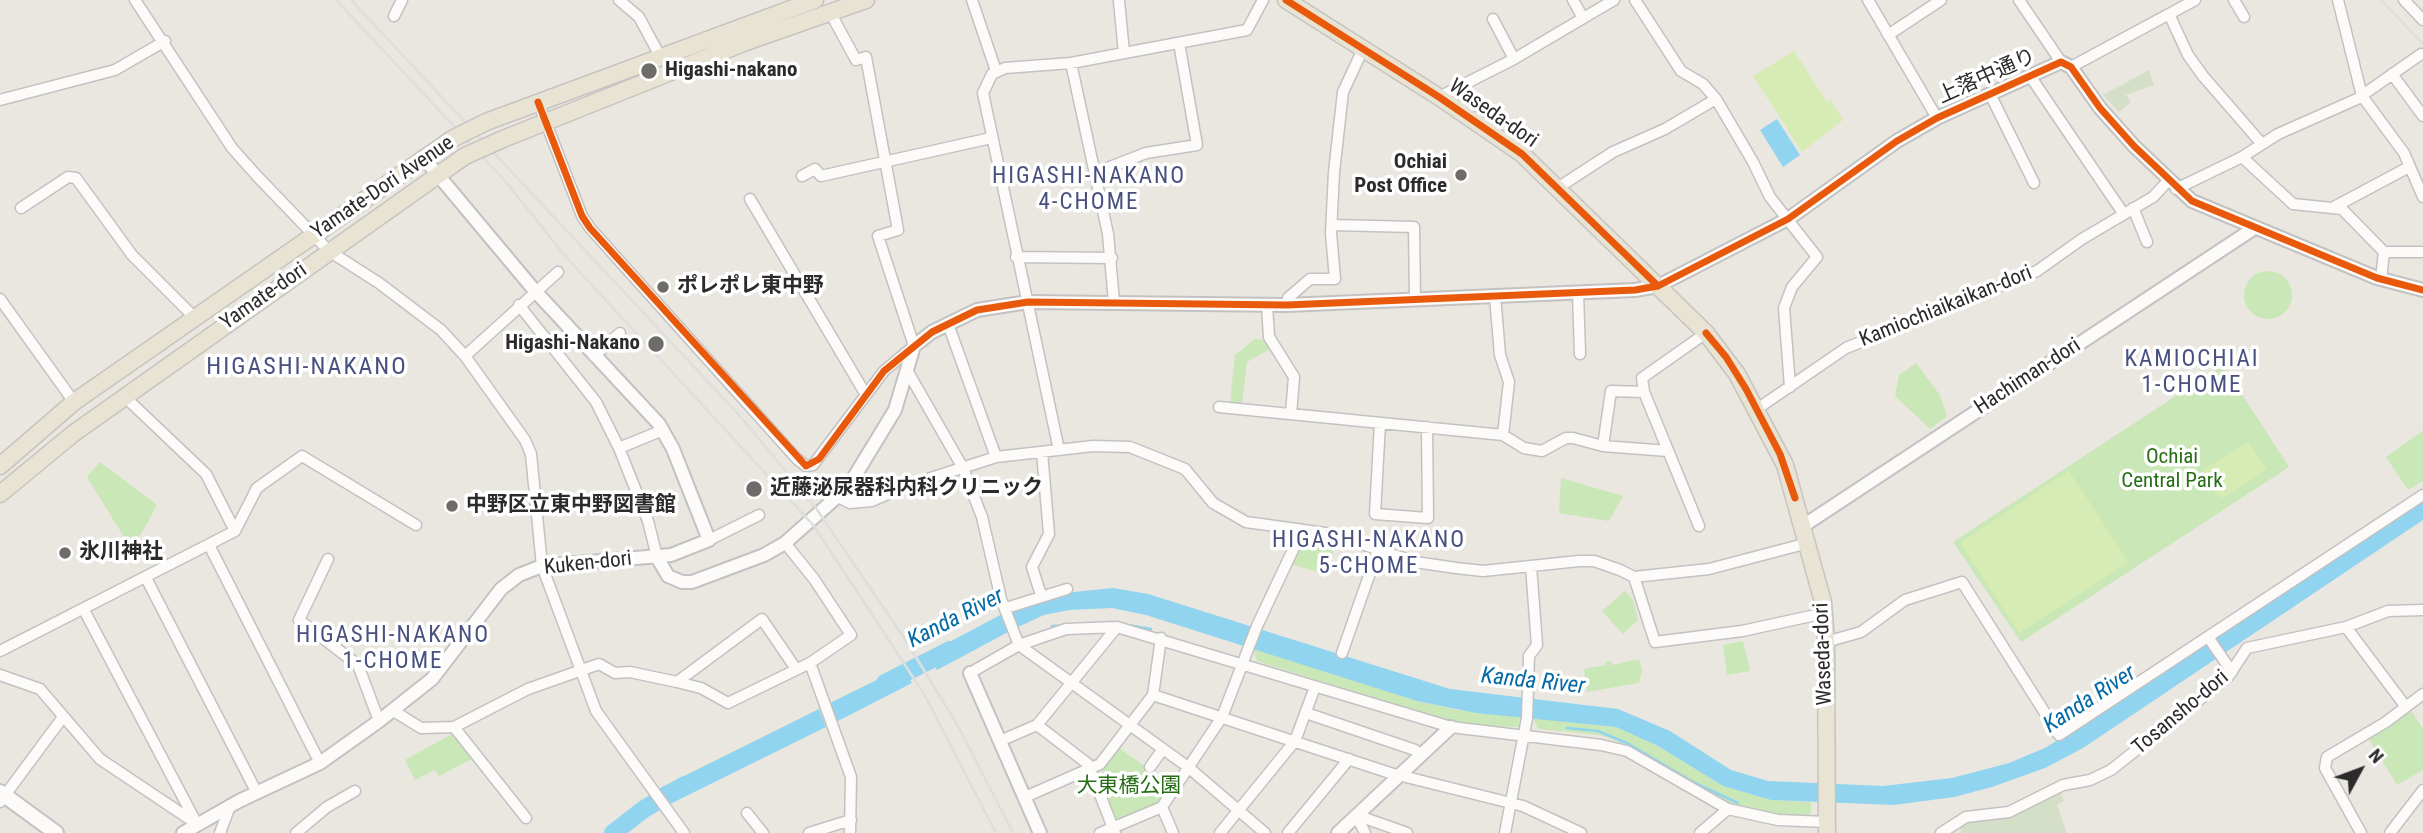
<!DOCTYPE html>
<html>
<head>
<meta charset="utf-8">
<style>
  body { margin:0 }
  #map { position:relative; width:2423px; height:833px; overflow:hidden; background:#eae6e0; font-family:"Roboto Condensed",sans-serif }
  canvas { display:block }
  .north { position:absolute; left:2325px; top:735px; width:70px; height:70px; -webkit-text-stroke:5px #fff; paint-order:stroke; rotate:49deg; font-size:19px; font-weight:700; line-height:28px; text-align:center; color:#2b2b2b }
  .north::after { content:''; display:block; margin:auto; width:24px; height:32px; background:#2b2b2b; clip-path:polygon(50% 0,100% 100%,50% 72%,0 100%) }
</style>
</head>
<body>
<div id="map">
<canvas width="2423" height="833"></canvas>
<div class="north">N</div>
</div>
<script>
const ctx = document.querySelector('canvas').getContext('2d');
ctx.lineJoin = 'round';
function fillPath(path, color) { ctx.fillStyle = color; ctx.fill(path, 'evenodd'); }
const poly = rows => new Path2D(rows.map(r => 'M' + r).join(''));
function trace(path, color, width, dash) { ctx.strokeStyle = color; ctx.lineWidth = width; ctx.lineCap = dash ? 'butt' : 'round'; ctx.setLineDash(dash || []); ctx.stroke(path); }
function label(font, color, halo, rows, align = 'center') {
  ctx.font = font + ' "Roboto Condensed","Noto Sans JP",sans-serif'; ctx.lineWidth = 7; ctx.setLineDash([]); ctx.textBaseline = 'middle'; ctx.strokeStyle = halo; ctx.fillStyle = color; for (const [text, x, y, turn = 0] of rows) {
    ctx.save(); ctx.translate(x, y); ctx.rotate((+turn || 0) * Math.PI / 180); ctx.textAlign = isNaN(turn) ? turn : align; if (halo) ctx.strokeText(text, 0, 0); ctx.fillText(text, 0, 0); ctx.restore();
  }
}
fillPath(poly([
  '2244 295a24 24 0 1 1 48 0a24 24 0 1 1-48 0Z',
  [1255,339,1265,340,1270,349,1247,362,1242,404,1230,403,1235,355],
  [1916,363,1940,395,1947,416,1930,429,1895,396,1899,375],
  [2223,365,2289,467,2021,642,1953,542],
  [2423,431,2423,481,2408,490,2386,457],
  [100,462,157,505,132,550,87,477],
  [1561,478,1623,496,1609,521,1559,513],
  [1305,535,1337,540,1326,574,1293,565],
  [1625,591,1633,600,1638,620,1623,634,1602,611],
  [1743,641,1750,671,1727,675,1723,645],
  [1253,647,1417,701,1458,710,1520,717,1519,727,1478,726,1441,719,1257,661],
  [1639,659,1642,670,1639,683,1587,692,1584,669,1606,665,1606,662,1611,661,1612,665],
  [2411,710,2423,729,2423,770,2397,785,2368,738],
  [1533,718,1616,727,1658,746,1723,786,1771,800,1811,802,1811,812,1806,817,1775,815,1734,806,1701,790,1628,745,1600,735,1538,729],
  [452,734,472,759,439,776,435,770,415,780,405,760],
  [1118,747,1171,785,1159,803,1121,820,1113,817,1098,778]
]), '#cae7b7');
fillPath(poly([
  [2149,70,2154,85,2126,95,2131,102,2119,112,2103,95],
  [2059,790,2064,801,2057,805,2067,833,1961,833,1960,825,1968,820,2007,817]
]), '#d5dfc7');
fillPath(poly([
  [1794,51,1827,102,1831,100,1843,120,1802,152,1753,76],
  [2248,442,2267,469,2221,499,2202,471],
  [2069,471,2129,562,2019,633,1960,543]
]), '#d6ecb4');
fillPath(poly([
  [1777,119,1800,155,1783,167,1760,130],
  [2423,500,2423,520,2083,748,2045,768,1992,787,1954,797,1894,805,1771,800,1723,786,1658,746,1616,727,1476,713,1417,701,1146,615,1112,608,1069,610,1044,615,1018,627,1011,609,1043,597,1074,592,1113,588,1148,594,1450,689,1618,709,1670,731,1731,770,1768,781,1883,786,1952,778,2009,763,2045,748,2141,688],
  [1004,613,1010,631,937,670,927,654],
  [903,667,912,683,836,722,830,703],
  [819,709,826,727,670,804,660,788]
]), '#90d4f0');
trace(poly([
  [1128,625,1151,629],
  [1052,626,1118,623],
  [1567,728,1598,731,1629,744,1693,782,1738,803]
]), '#90d4f0', 2.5);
trace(poly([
  [885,683,950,650],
  [613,833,644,809,685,785]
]), '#90d4f0', 18);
const minor = poly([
  [135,0,232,148,257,176,329,251,379,283,441,330,465,356,525,440,531,454,542,566,596,711,684,833],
  [619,0,639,17,661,58],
  [972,0,996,71],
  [1573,0,1583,18],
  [1635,0,1681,71,1703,84,1716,99,1753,162,1770,197,1817,257,1792,287,1784,308,1790,387],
  [1868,0,1937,118],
  [2019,0,2061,62],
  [2234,0,2244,17],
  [2338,0,2362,96,2404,153,2423,197],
  [2404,0,2423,20],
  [1119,1,1124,53],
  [2169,14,2188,55,2203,76,2262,144],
  [394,16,402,0],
  [1888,35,1941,0],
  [1514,59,1614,0],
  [1071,63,1108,234,1114,302],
  [2071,67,2195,0],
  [2392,74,2423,116],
  [2030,76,2123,213],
  [1990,94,2034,183],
  [1439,97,1514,59,1493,19],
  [0,100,115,70,165,41],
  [538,102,582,216,590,228,797,459,806,466,813,465,884,371,914,346,878,236,898,230,866,57,856,60,831,14],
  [2242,157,2293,204,2342,209,2384,252,2381,279],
  [1097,172,1146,153,1197,145,1179,43],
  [802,176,815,169,821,176,991,138],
  [1559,187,1613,152,1665,129,1716,99],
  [2176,189,2242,157,2278,134,2357,99,2421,54],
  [750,199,866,395],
  [2334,207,2409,167],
  [21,208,68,177,76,178,132,255,195,318],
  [2133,208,2147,242],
  [1332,225,1414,227,1415,299],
  [2384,252,2423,252],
  [1016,257,1112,258],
  [1578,293,1580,354],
  [1495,296,1500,355,1509,382,1503,435],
  [0,299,74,402],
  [519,305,596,402,619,448,648,521,657,557],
  [1267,305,1269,337,1294,377,1291,414],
  [1287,305,1288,298,1310,279,1335,279,1331,233,1334,172,1343,92,1363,49],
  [948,324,996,457],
  [465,356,558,272],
  [594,356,620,333],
  [908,372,963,468,982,517,1001,599,1019,645,1188,767,1265,833],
  [125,397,206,474,235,531],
  [1219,407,1503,435,1524,448,1542,451,1566,438,1573,438,1603,446,1668,451],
  [1757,409,1846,348,2037,271,2082,239,2153,197,2168,181],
  [1380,423,1375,514,1428,518,1427,427],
  [1603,446,1611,391,1644,392],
  [619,448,663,430],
  [1059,450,983,93,992,74,1005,68,1071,63,1247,30,1263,0],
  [838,497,850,503,872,501,903,487,996,457,1093,446,1130,447,1185,469,1213,503,1246,522,1332,534,1415,562,1456,568,1483,571,1579,561,1594,561,1620,570,1634,577,1655,642,1742,631,1825,613],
  [1699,526,1644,392,1642,378,1706,333],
  [709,540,759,515],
  [209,545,320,763],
  [328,559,299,620,358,665,379,721],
  [1634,577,1709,569,1808,543],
  [146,578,257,793],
  [1041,595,1032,567,1049,534,1042,452],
  [1006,608,1067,589],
  [2346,627,2406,707],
  [2208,637,2232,672],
  [1826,642,1861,632,1905,600,1962,582,2059,735,2423,495],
  [0,651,235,531,257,488,302,456,416,525],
  [1342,653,1378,550],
  [810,663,851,777,850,833],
  [970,673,1019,645,1066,629,1117,627,1451,727,1601,745,1627,751,1728,809,1778,820,1826,822],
  [0,675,40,689,100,759,197,824,84,610],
  [677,682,701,688,728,703,810,663,851,635,814,579,785,543],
  [1153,695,1390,773,1523,806,1581,833],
  [392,710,421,728,454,727,528,689,599,664,615,673,630,672,677,682,762,619,796,669],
  [1306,713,1415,750,1420,755],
  [1037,725,1088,764,1115,833],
  [454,727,526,818],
  [1000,741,1037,725,1117,627],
  [1150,767,1163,749],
  [1025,797,1100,764,1153,695,1161,638],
  [0,802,63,717],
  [1162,807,1173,833],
  [747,813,763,833],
  [1356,815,1407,833],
  [1356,815,1365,833],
  [220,833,230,806],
  [296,833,327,807,355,791],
  [809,833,851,820],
  [1100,833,1162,807,1222,717,1257,626,1299,537,1299,529],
  [1220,833,1295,741,1315,687],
  [1288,833,1349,759],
  [1505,833,1527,718,1529,656,1537,645,1531,566],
  [1700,833,1728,809],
  [1941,833,1966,817,2009,812,2063,785,2090,780,2111,770,2228,677,2247,648,2346,627,2388,611,2423,610],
  [2361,833,2325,768,2327,757,2386,722,2423,694],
  [2390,833,2423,790]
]);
const tertiary = poly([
  [1803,526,2253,229],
  [657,557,668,576,682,582,692,582,764,555,785,543,848,487,895,410,914,346,932,332,977,310,1028,302,1287,305,1635,290,1658,286,1788,219,1897,141,1937,118,2061,62,2071,67,2100,108,2134,146,2192,201,2377,278,2423,290],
  [970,673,1040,833],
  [183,833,239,801,320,763,379,721,432,679,501,589,519,575,542,566,671,555,709,540,673,449,659,424,535,291,423,157],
  [1338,833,1451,727]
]);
const secondary = poly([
  [0,792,56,833]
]);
const primary = poly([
  [1286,0,1439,97,1522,154,1706,333,1737,374,1785,465,1823,602,1826,642,1827,833],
  [486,122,815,0],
  [503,139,746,42,866,0],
  [0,466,74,402,452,139],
  [0,494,74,433,465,156]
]);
trace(minor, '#c3c2c2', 13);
trace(tertiary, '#c3c2c2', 16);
trace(secondary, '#c3c2c2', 18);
trace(primary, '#c5c4c1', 19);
trace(minor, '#fcfbfa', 10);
trace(tertiary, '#fcfbfa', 12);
trace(secondary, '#fcfbfa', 14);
trace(primary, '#e8e3d2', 16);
trace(poly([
  [336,0,506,182,565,256,814,526,924,694,996,833],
  [351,0,740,416,816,508,908,644,958,726,1013,833],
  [2381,0,2423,44]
]), '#dededf', 2.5);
const primaryBridge = poly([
  [452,139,486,122],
  [465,156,503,139]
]);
trace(primaryBridge, '#c5c4c1', 19, []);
trace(primaryBridge, '#e8e3d2', 16);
trace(poly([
  [1286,0,1439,97,1522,154,1658,286],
  [538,102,582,216,590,228,806,466,819,459,884,371,932,332,977,310,1028,302,1287,305,1635,290,1658,286,1788,219,1897,141,1937,118,2061,62,2071,67,2100,108,2134,146,2192,201,2377,278,2423,290],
  [1706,333,1726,357,1746,389,1780,454,1795,498]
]), '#e8590c', 7);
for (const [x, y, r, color] of [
  [649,71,9,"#6e6c6a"],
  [1461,175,7,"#6e6c6a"],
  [663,287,7,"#6e6c6a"],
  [656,344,9,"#6e6c6a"],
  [754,489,9,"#6e6c6a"],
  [452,506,7,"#6e6c6a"],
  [65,553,7,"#6e6c6a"]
]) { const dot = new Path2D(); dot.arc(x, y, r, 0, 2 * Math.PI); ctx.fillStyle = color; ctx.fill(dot); trace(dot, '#fff', 2.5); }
label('bold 21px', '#2b2b2b', '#fff', [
  ["Higashi-nakano",665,71],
  ["Ochiai",1447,163,"right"],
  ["Post Office",1447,187,"right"],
  ["ポレポレ東中野",677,287],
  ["Higashi-Nakano",640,344,"right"],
  ["近藤泌尿器科内科クリニック",770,489],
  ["中野区立東中野図書館",466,506],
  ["氷川神社",79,553]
], 'left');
label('21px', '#2b2b2b', '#fff', [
  ["上落中通り",1987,77,-24],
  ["Waseda-dori",1493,114,35],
  ["Yamate-Dori Avenue",383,188,-34],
  ["Yamate-dori",264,297,-35],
  ["Kamiochiaikaikan-dori",1946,307,-22],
  ["Hachiman-dori",2028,377,-33],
  ["Kuken-dori",588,564,-6],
  ["Waseda-dori",1824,654,-92],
  ["Tosansho-dori",2181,713,-40]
]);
label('21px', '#256e15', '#fff', [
  ["Ochiai",2172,458],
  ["Central Park",2172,482],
  ["大東橋公園",1129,787]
]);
ctx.letterSpacing = '2px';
label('23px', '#48507f', '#fff', [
  ["HIGASHI-NAKANO",1089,177],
  ["4-CHOME",1089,203],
  ["KAMIOCHIAI",2192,360],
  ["1-CHOME",2192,386],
  ["HIGASHI-NAKANO",1369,541],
  ["5-CHOME",1369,567],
  ["HIGASHI-NAKANO",393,636],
  ["1-CHOME",393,662]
]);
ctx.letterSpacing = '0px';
label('italic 23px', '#046aa6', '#fff', [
  ["Kanda River",956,619,-27],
  ["Kanda River",1533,682,6],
  ["Kanda River",2090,700,-33]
]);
ctx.letterSpacing = '2px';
label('24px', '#48507f', '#fff', [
  ["HIGASHI-NAKANO",307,368]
]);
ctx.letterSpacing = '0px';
</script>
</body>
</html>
